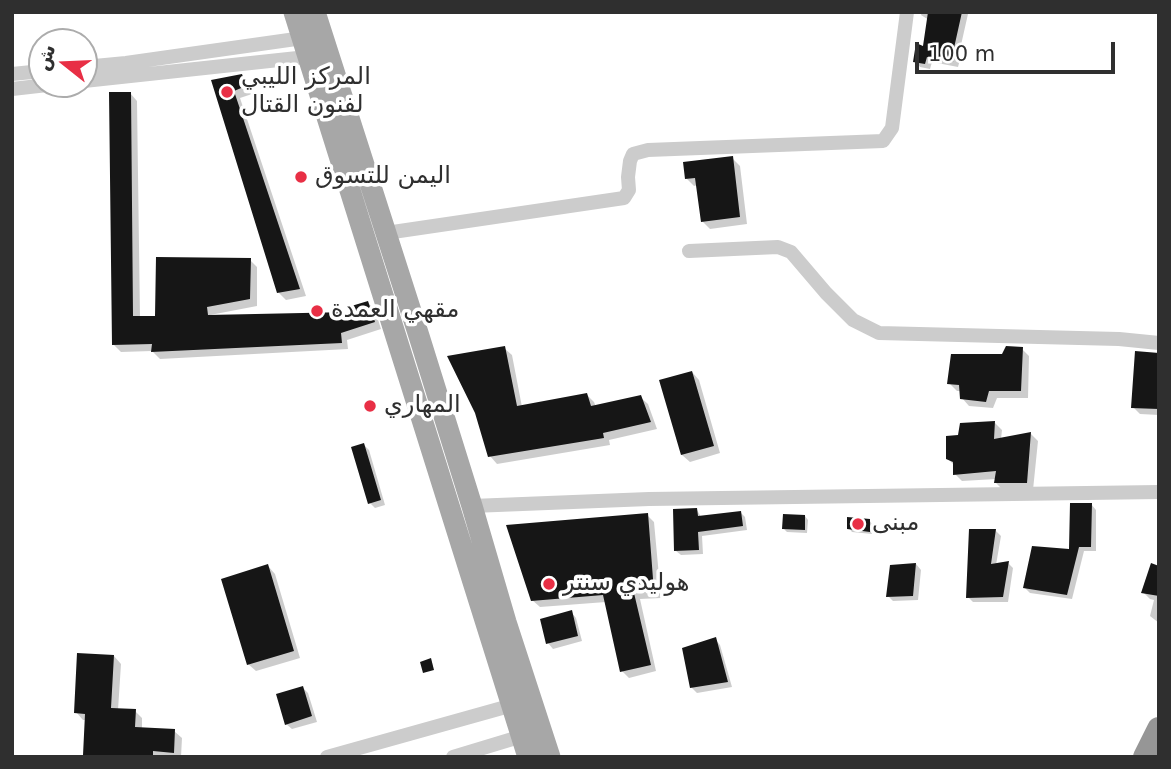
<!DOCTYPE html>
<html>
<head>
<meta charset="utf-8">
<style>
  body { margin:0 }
  #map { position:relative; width:1171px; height:769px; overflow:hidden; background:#fff; font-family:"DejaVu Sans",Cairo,sans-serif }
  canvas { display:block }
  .frame { position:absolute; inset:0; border:14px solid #2f2f2f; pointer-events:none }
  .north { position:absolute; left:28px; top:28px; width:70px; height:70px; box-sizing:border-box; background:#fff; border:2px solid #acacac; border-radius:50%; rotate:288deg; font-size:19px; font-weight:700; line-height:28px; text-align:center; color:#2f2f2f }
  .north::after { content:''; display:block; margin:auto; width:24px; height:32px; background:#e82f45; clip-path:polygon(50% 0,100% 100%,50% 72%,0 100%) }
  .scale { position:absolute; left:915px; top:42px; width:200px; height:32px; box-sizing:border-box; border:4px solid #2f2f2f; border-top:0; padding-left:9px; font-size:21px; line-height:24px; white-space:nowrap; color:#2f2f2f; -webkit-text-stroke:5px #fff; paint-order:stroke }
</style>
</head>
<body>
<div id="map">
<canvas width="1171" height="769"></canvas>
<div class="frame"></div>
<div class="north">ش</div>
<div class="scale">100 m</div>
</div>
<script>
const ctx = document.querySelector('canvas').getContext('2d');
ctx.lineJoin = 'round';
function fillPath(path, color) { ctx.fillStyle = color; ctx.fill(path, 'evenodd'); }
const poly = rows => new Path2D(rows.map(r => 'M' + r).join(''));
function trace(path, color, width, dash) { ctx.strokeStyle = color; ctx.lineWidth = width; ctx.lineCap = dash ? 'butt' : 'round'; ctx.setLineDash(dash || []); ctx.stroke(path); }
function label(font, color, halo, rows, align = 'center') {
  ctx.font = font + ' "DejaVu Sans",Cairo,sans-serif'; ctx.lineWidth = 7; ctx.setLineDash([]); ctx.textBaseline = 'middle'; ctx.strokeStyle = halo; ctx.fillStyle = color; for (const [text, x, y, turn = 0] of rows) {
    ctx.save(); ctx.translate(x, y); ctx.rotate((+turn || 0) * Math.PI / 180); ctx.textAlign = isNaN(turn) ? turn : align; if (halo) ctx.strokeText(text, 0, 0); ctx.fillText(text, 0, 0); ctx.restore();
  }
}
fillPath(poly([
  [922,12,966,12,968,14,959,54,961,56,958,67,932,62,930,69,920,67,915,61,925,48,929,20,921,15],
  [241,76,249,83,252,94,240,98,306,296,286,300,279,293,214,82],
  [130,93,137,101,140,318,157,318,250,260,257,267,257,306,210,315,210,317,352,314,368,303,375,310,381,329,347,340,348,349,160,359,152,351,121,352,114,345],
  [732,158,740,166,747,224,710,229,702,221,698,185,694,186,686,178],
  [504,348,512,355,522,407,587,395,594,402,596,407,640,397,648,404,657,429,609,440,610,445,497,464,490,456],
  [1022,349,1029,356,1028,398,997,398,993,408,969,406,962,398,961,391,957,391,949,383,1003,356],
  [1159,354,1159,415,1140,414,1133,407],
  [692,372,699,380,720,453,690,462,682,455],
  [995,423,1002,430,1001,439,1031,434,1038,441,1033,490,1003,490,996,483,996,479,962,481,955,474,955,466,947,458,960,437],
  [364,445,369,450,385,505,375,508,370,503],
  [1091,504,1096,510,1096,551,1084,551,1072,599,1030,593,1025,588,1071,551],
  [697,510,701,517,741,513,745,517,747,530,702,536,703,554,681,555,676,551],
  [647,515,654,522,661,598,640,599,656,671,629,678,622,671,606,602,540,607,532,600],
  [805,516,808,520,807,533,787,532,784,529],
  [869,520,872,524,872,534,852,532,849,528],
  [995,530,1001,536,996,565,1008,563,1013,568,1008,602,973,602,968,597],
  [916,564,921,570,918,600,893,601,888,596],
  [268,566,275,574,300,658,256,671,248,664],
  [1159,568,1159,623,1150,616,1154,600,1150,599,1143,592],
  [571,612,576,618,582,641,553,649,548,643],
  [715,639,720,645,732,687,697,693,691,687],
  [114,656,121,664,118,710,135,711,142,718,142,729,174,731,182,738,181,757,87,757,84,754,86,720,83,720,76,712],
  [303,688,308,693,317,722,292,729,286,724]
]), '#0003');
fillPath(poly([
  [928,12,962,12,954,48,956,49,953,62,927,57,925,64,913,62,916,43,923,46],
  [242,74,246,86,234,91,300,289,277,293,211,80],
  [109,92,131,92,133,316,155,316,156,257,251,258,250,299,207,307,208,315,350,312,348,307,368,301,375,322,341,333,342,343,151,352,152,344,112,345],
  [733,156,740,217,701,222,695,178,685,179,683,162],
  [505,346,517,406,587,393,591,406,641,395,651,422,603,433,604,438,488,457,475,413,447,356],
  [1006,346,1023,347,1021,391,989,391,986,402,960,399,959,385,947,384,951,354,1002,354],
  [1135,351,1159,353,1159,409,1131,408],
  [692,371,714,446,681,455,659,380],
  [995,421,994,439,1031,432,1027,483,994,483,996,471,953,475,953,462,946,459,946,436,958,435,960,423],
  [364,443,381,500,368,504,351,447],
  [1070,503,1092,503,1091,547,1079,547,1067,595,1023,588,1032,546,1069,549],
  [697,508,698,516,741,511,743,526,698,532,699,550,674,551,673,509],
  [648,513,654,592,634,593,651,665,620,672,603,595,531,601,506,525],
  [783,514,805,515,805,530,782,529],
  [847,517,870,519,870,532,847,529],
  [969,529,996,529,991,564,1009,561,1003,597,966,598],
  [916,563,913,596,886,597,890,565],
  [1151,563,1159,566,1159,596,1141,593],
  [268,564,294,651,247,665,221,579],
  [572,610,578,636,546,644,540,619],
  [716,637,728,682,690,688,682,648],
  [77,653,114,655,111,708,136,709,135,727,175,729,174,753,153,751,153,757,105,757,83,755,85,714,74,713],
  [431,658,434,670,423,673,420,662],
  [303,686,312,716,285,725,276,694]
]), '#161616');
trace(poly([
  [84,67,126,63,310,37],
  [12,74,42,71],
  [84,81,316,56],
  [12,89,56,84],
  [386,233,624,198,629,190,628,177,630,161,633,154,648,150,883,141,892,128,907,12],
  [689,251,778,247,791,252,826,293,853,320,879,333,1119,339,1159,343],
  [472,506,649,499,1159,492],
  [327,757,520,703],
  [453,757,529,734]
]), '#ccc', 14);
trace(poly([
  [294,12,528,757],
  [315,12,419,336,472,506,506,622,550,757]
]), '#a7a7a7', 21);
trace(poly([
  [1145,757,1159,729]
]), '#969696', 24);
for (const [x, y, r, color] of [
  [227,92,7,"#e82f45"],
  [301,177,7,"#e82f45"],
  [317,311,7,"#e82f45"],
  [370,406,7,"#e82f45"],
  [858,524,7,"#e82f45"],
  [549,584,7,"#e82f45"]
]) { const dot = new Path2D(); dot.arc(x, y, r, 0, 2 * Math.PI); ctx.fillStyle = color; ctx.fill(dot); trace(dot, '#fff', 2.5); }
label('24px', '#2f2f2f', '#fff', [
  ["المركز الليبي",241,78],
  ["لفنون القتال",241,106],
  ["اليمن للتسوق",315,177],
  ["مقهي العمدة",331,311],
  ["المهاري",384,406],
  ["مبنى",872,524],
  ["هوليدي سنتر",563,584]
], 'left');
</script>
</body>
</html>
